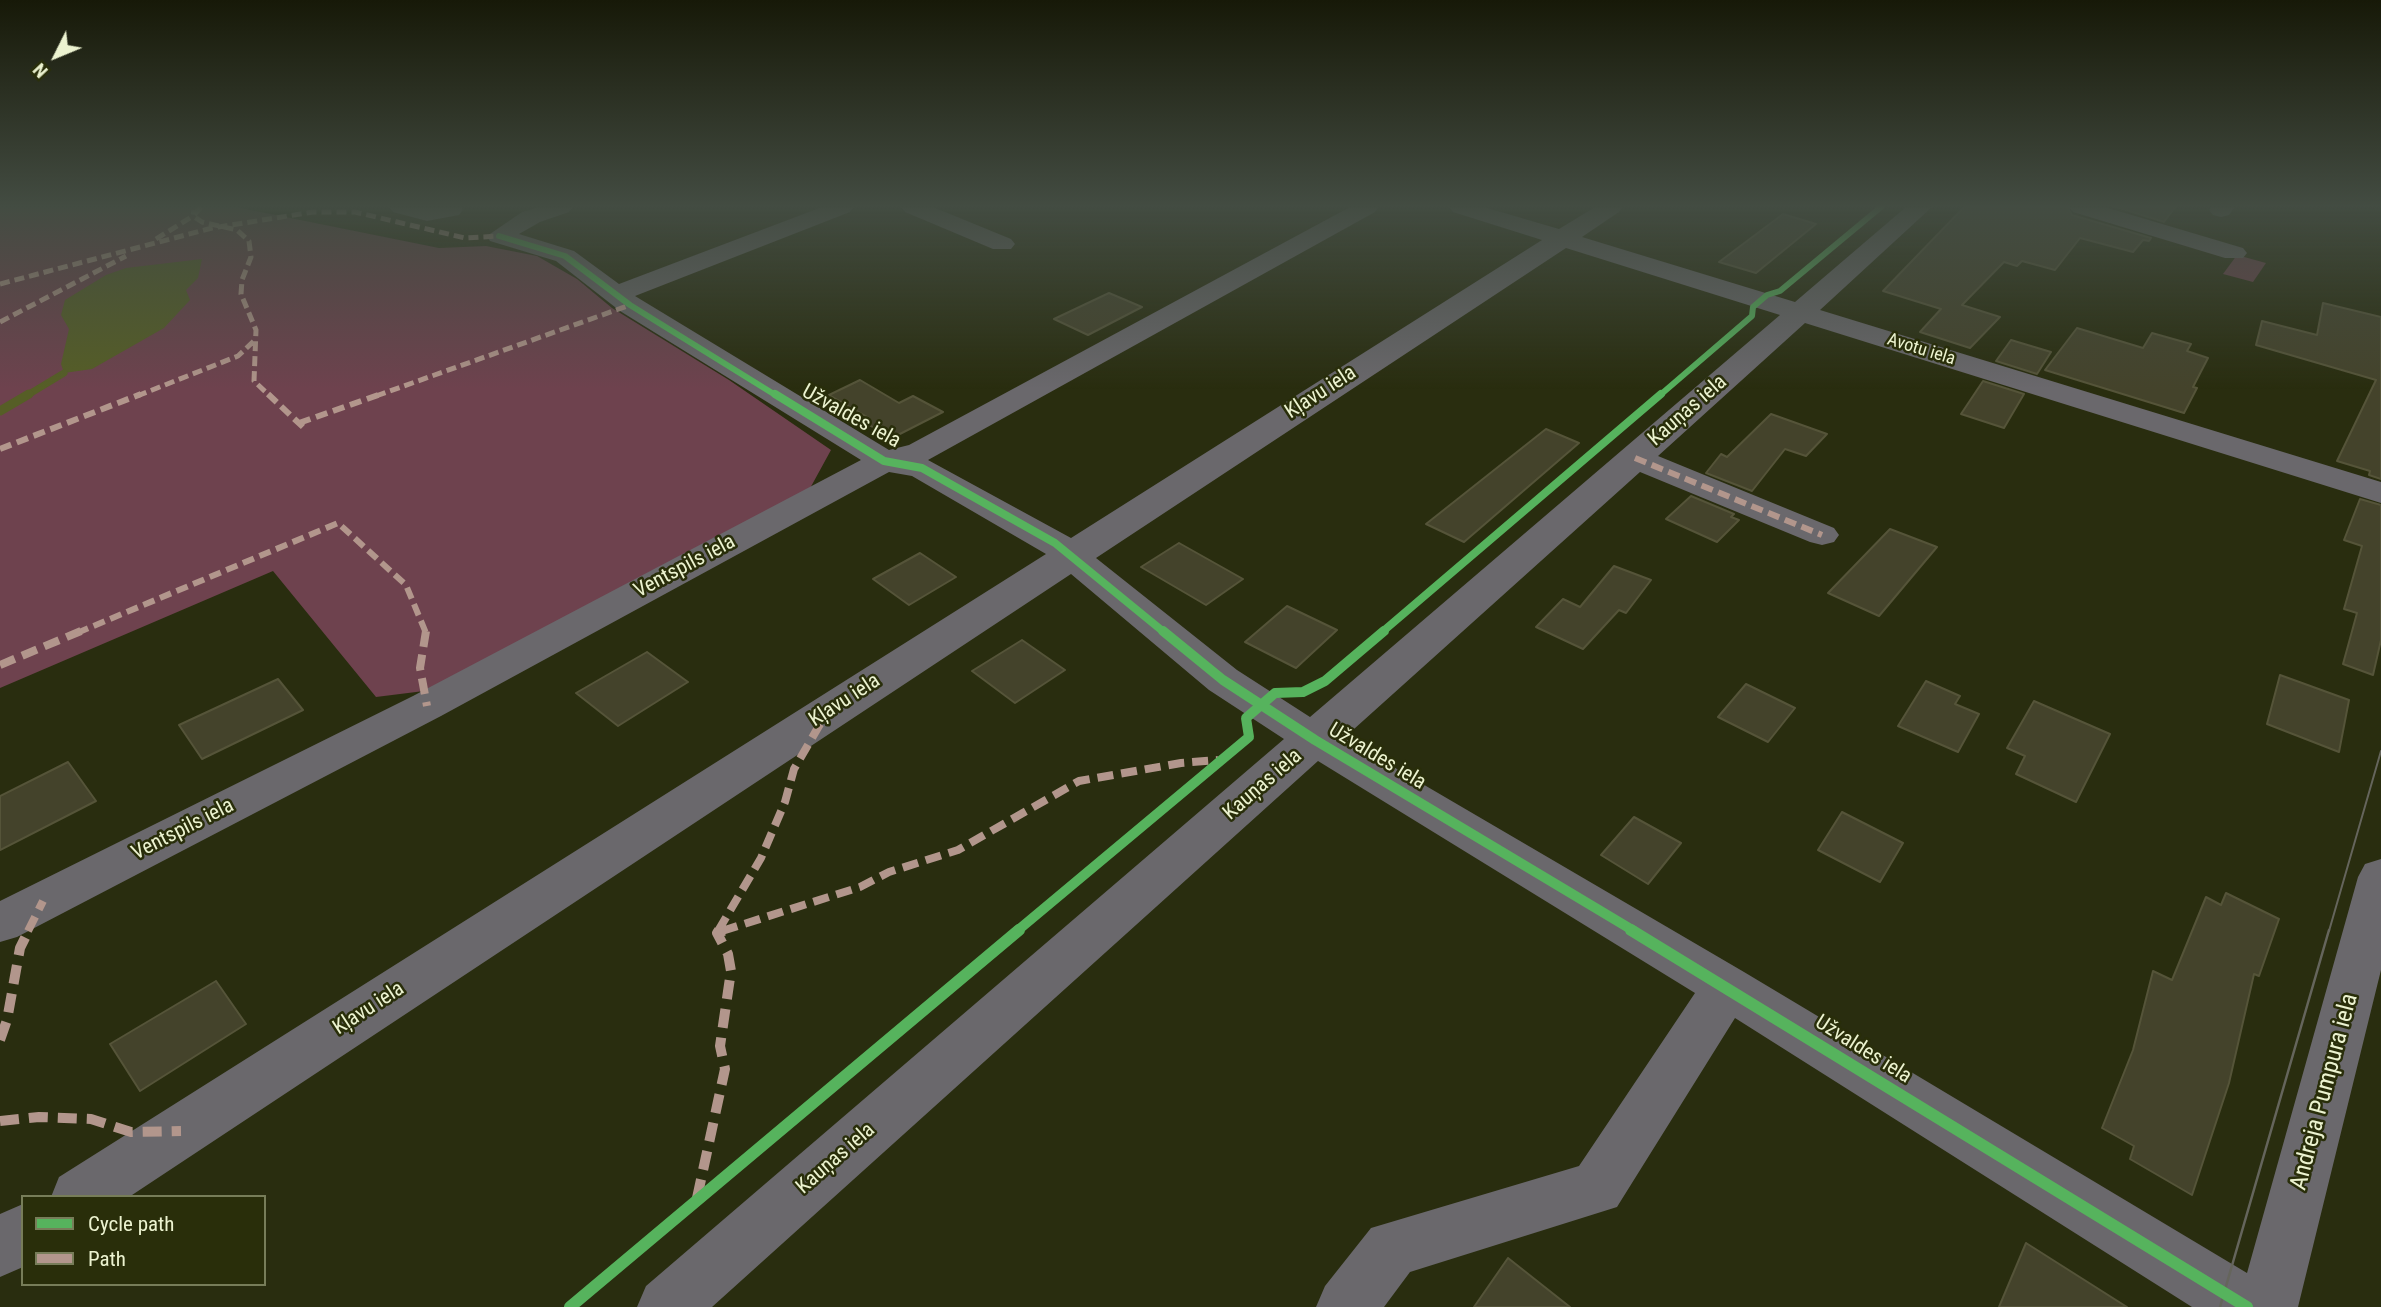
<!DOCTYPE html>
<html>
<head>
<meta charset="utf-8">
<style>
  body { margin:0 }
  #map { position:relative; width:2381px; height:1307px; overflow:hidden; background:#292d0f; font-family:"Roboto Condensed",sans-serif }
  canvas { display:block }
  .legend { position:absolute; left:21px; top:1195px; width:245px; height:91px; box-sizing:border-box; background:#292e0a; border:2px solid #777d59; margin:0; padding:9px 12px; list-style:none; font-size:21px; color:#ecf3d0 }
  .legend li { display:flex; align-items:center; gap:14px; height:35px }
  .legend b { width:35px; border:2px solid #777d59 }
  .north { position:absolute; left:21px; top:21px; width:70px; height:70px; -webkit-text-stroke:5px #292e0a; paint-order:stroke; rotate:227deg; font-size:19px; font-weight:700; line-height:28px; text-align:center; color:#ecf3d0 }
  .north::after { content:''; display:block; margin:auto; width:24px; height:32px; background:#ecf3d0; clip-path:polygon(50% 0,100% 100%,50% 72%,0 100%) }
</style>
</head>
<body>
<div id="map">
<canvas width="2381" height="1307"></canvas>
<ul class="legend">
<li><b style="height:9px;background:#56b35d"></b>Cycle path</li>
<li><b style="height:9px;background:#b2968c"></b>Path</li>
</ul>
<div class="north">N</div>
</div>
<script>
const ctx = document.querySelector('canvas').getContext('2d');
ctx.lineJoin = 'round';
function fillPath(path, color) { ctx.fillStyle = color; ctx.fill(path, 'evenodd'); }
const poly = rows => new Path2D(rows.map(r => 'M' + r).join(''));
function trace(path, color, width, dash) { ctx.strokeStyle = color; ctx.lineWidth = width; ctx.lineCap = dash ? 'butt' : 'round'; ctx.setLineDash(dash || []); ctx.stroke(path); }
function label(font, color, halo, rows, align = 'center') {
  ctx.font = font + ' "Roboto Condensed",sans-serif'; ctx.lineWidth = 5; ctx.setLineDash([]); ctx.textBaseline = 'middle'; ctx.strokeStyle = halo; ctx.fillStyle = color; for (const [text, x, y, turn = 0] of rows) {
    ctx.save(); ctx.translate(x, y); ctx.rotate((+turn || 0) * Math.PI / 180); ctx.textAlign = isNaN(turn) ? turn : align; if (halo) ctx.strokeText(text, 0, 0); ctx.fillText(text, 0, 0); ctx.restore();
  }
}
fillPath(poly([
  [0,207,236,207,439,248,486,246,537,256,577,279,612,308,729,380,831,450,808,492,432,690,376,697,273,571,0,688],
  [2237,255,2266,263,2253,282,2223,274]
]), '#6e424e');
fillPath(poly([
  [202,259,198,278,186,290,190,300,164,328,92,369,64,373,61,364,69,329,61,315,65,300,106,275,126,268]
]), '#565e26');
trace(poly([
  [26,396,64,373]
]), '#565e26', 7);
trace(poly([
  [0,411,29,394]
]), '#565e26', 9);
const building = poly([
  [1965,206,2067,206,2072,215,2151,238,2149,241,2143,240,2133,252,2080,238,2055,270,2022,261,2017,266,2004,262,1962,305,2000,317,1970,348,1920,332,1941,309,1883,291,1965,206],
  [2113,206,2176,206,2164,222,2113,206],
  [1783,214,1816,224,1756,273,1719,262,1783,214],
  [1109,293,1142,307,1088,335,1054,319,1109,293],
  [2323,303,2381,317,2381,479,2369,475,2370,471,2337,461,2376,380,2256,345,2262,321,2317,335,2323,303],
  [2077,328,2143,348,2152,333,2191,344,2187,351,2208,358,2193,387,2197,388,2184,413,2045,370,2077,328],
  [2011,340,2051,352,2037,374,1996,361,2011,340],
  [860,380,899,403,913,396,943,412,892,438,862,421,869,418,829,395,860,380],
  [1983,381,2024,394,2004,428,1961,414,1983,381],
  [1771,414,1827,434,1806,456,1785,449,1752,491,1706,473,1721,454,1727,457,1771,414],
  [1546,429,1579,443,1464,542,1426,524,1546,429],
  [1691,496,1734,514,1731,517,1739,520,1717,542,1666,519,1691,496],
  [2360,499,2381,505,2381,640,2373,675,2343,664,2357,613,2344,609,2362,546,2344,540,2360,499],
  [1890,529,1937,547,1879,616,1828,593,1890,529],
  [1179,543,1243,579,1206,605,1141,567,1179,543],
  [920,553,956,577,909,605,873,579,920,553],
  [1614,566,1651,580,1626,613,1619,610,1583,649,1536,627,1563,599,1580,607,1614,566],
  [1287,606,1337,630,1296,668,1245,642,1287,606],
  [1022,640,1065,670,1015,703,972,671,1022,640],
  [647,652,688,682,618,726,576,693,647,652],
  [2280,675,2349,700,2339,752,2267,724,2280,675],
  [278,679,303,710,202,759,179,725,278,679],
  [1926,681,1960,696,1955,704,1979,714,1958,752,1898,726,1926,681],
  [1746,684,1795,708,1768,742,1718,717,1746,684],
  [2034,701,2110,734,2076,802,2016,774,2025,756,2007,748,2034,701],
  [68,762,96,801,0,850,0,796,68,762],
  [1842,812,1903,843,1880,882,1818,850,1842,812],
  [1634,817,1681,843,1648,884,1601,855,1634,817],
  [2226,893,2279,919,2259,976,2254,974,2229,1083,2192,1195,2130,1159,2134,1146,2102,1128,2133,1050,2153,971,2172,980,2206,897,2221,905,2226,893],
  [216,981,246,1024,140,1091,110,1044,216,981],
  [2026,1243,2127,1307,1999,1307,2026,1243],
  [1508,1258,1570,1307,1474,1307,1508,1258]
]);
fillPath(building, '#44432b');
trace(building, '#555439', 2);
fillPath(poly([
  [389,207,461,207,463,210,459,215,427,221,393,212,389,207],
  [539,207,573,207,569,212,540,222,519,234,574,251,619,284,822,207,854,207,850,212,635,296,889,450,909,445,1350,207,1379,207,1375,212,928,460,1071,538,1542,240,1453,212,1449,207,1484,207,1559,229,1595,207,1623,207,1619,212,1582,237,1795,302,1906,207,1932,207,1820,310,2381,482,2381,503,1805,323,1658,456,1834,528,1839,535,1834,542,1822,545,1810,542,1640,472,1344,738,1744,972,2247,1273,2358,877,2365,864,2381,859,2381,970,2298,1307,2192,1307,1735,1018,1617,1207,1410,1272,1384,1307,1316,1307,1325,1286,1371,1228,1579,1166,1695,993,1318,761,712,1307,637,1307,646,1286,1284,739,1209,690,1071,574,129,1197,51,1197,59,1177,1046,554,912,476,889,472,441,716,17,937,0,942,0,901,413,696,861,460,620,311,556,261,490,241,487,236,522,212,539,207],
  [1566,248,1780,315,1310,717,1237,670,1096,558,1566,248],
  [901,207,933,207,1011,239,1015,244,1011,249,993,249,905,212,901,207],
  [2069,207,2105,207,2243,248,2247,253,2243,258,2225,258,2073,212,2069,207],
  [2211,207,2235,207,2229,215,2221,217,2213,215,2209,210,2211,207],
  [23,1204,23,1267,0,1277,0,1214,23,1204]
]), '#6a686c');
trace(poly([
  [2329,931,2381,751]
]), '#65655c', 2);
trace(poly([
  [2220,1307,2329,930]
]), '#65655c', 2.5);
trace(poly([
  [201,207,193,216,202,222,237,230,249,241,251,257,242,280,241,294,256,330,254,381,270,396],
  [156,239,193,216,194,210],
  [0,284,212,228,313,212,355,212,465,238,499,236],
  [0,322,126,256],
  [137,396,238,356,256,339],
  [376,396,630,305]
]), '#b2968c', 5, [10, 5]);
trace(poly([
  [268,394,303,427],
  [299,423,381,394],
  [0,449,141,394],
  [1635,458,1822,535],
  [77,633,338,523,406,585,426,633]
]), '#b2968c', 6, [12, 6]);
trace(poly([
  [426,631,420,668,427,706],
  [0,665,81,631],
  [28,931,43,901],
  [718,931,761,858,785,802,794,769,827,712],
  [722,931,860,887,889,872,958,850,1079,781,1181,763,1218,760]
]), '#b2968c', 8, [16, 8]);
trace(poly([
  [717,933,719,930],
  [0,1040,7,1020,20,948,29,930],
  [0,1121,39,1117,91,1119,131,1132,181,1131],
  [697,1198,725,1069,720,1046,731,971,728,954,717,933,727,930]
]), '#b2968c', 10, [19, 10]);
trace(poly([
  [499,236,565,256,630,305,777,396],
  [1659,396,1752,316,1753,307,1767,295,1780,291,1881,207]
]), '#56b35d', 6);
trace(poly([
  [775,394,884,461,922,468,1055,543,1165,633],
  [1381,633,1661,394]
]), '#56b35d', 8);
trace(poly([
  [1163,631,1223,680,1315,740,1634,931],
  [1017,931,1249,737,1246,718,1275,693,1303,692,1325,681,1384,631]
]), '#56b35d', 10);
trace(poly([
  [1631,930,2247,1307],
  [570,1307,1019,930]
]), '#56b35d', 12);
const sky = ctx.createLinearGradient(0, 0, 0, 389);
sky.addColorStop(0, '#171908');
sky.addColorStop(0.53, '#434c42');
sky.addColorStop(1, '#434c4200');
ctx.fillStyle = sky;
ctx.fillRect(0, 0, 2381, 389);
label('18px', '#ecf3d0', '#292e0a', [
  ["Avotu iela",1921,350,17]
]);
label('21px', '#ecf3d0', '#292e0a', [
  ["Kļavu iela",1321,393,-33],
  ["Kauņas iela",1688,411,-41],
  ["Užvaldes iela",851,417,29],
  ["Ventspils iela",685,567,-28],
  ["Kļavu iela",845,701,-33],
  ["Užvaldes iela",1377,757,31],
  ["Kauņas iela",1263,785,-41],
  ["Ventspils iela",183,830,-27],
  ["Kļavu iela",369,1009,-33],
  ["Užvaldes iela",1863,1050,32],
  ["Kauņas iela",836,1159,-41]
]);
label('24px', '#ecf3d0', '#292e0a', [
  ["Andreja Pumpura iela",2325,1092,-75]
]);
</script>
</body>
</html>
